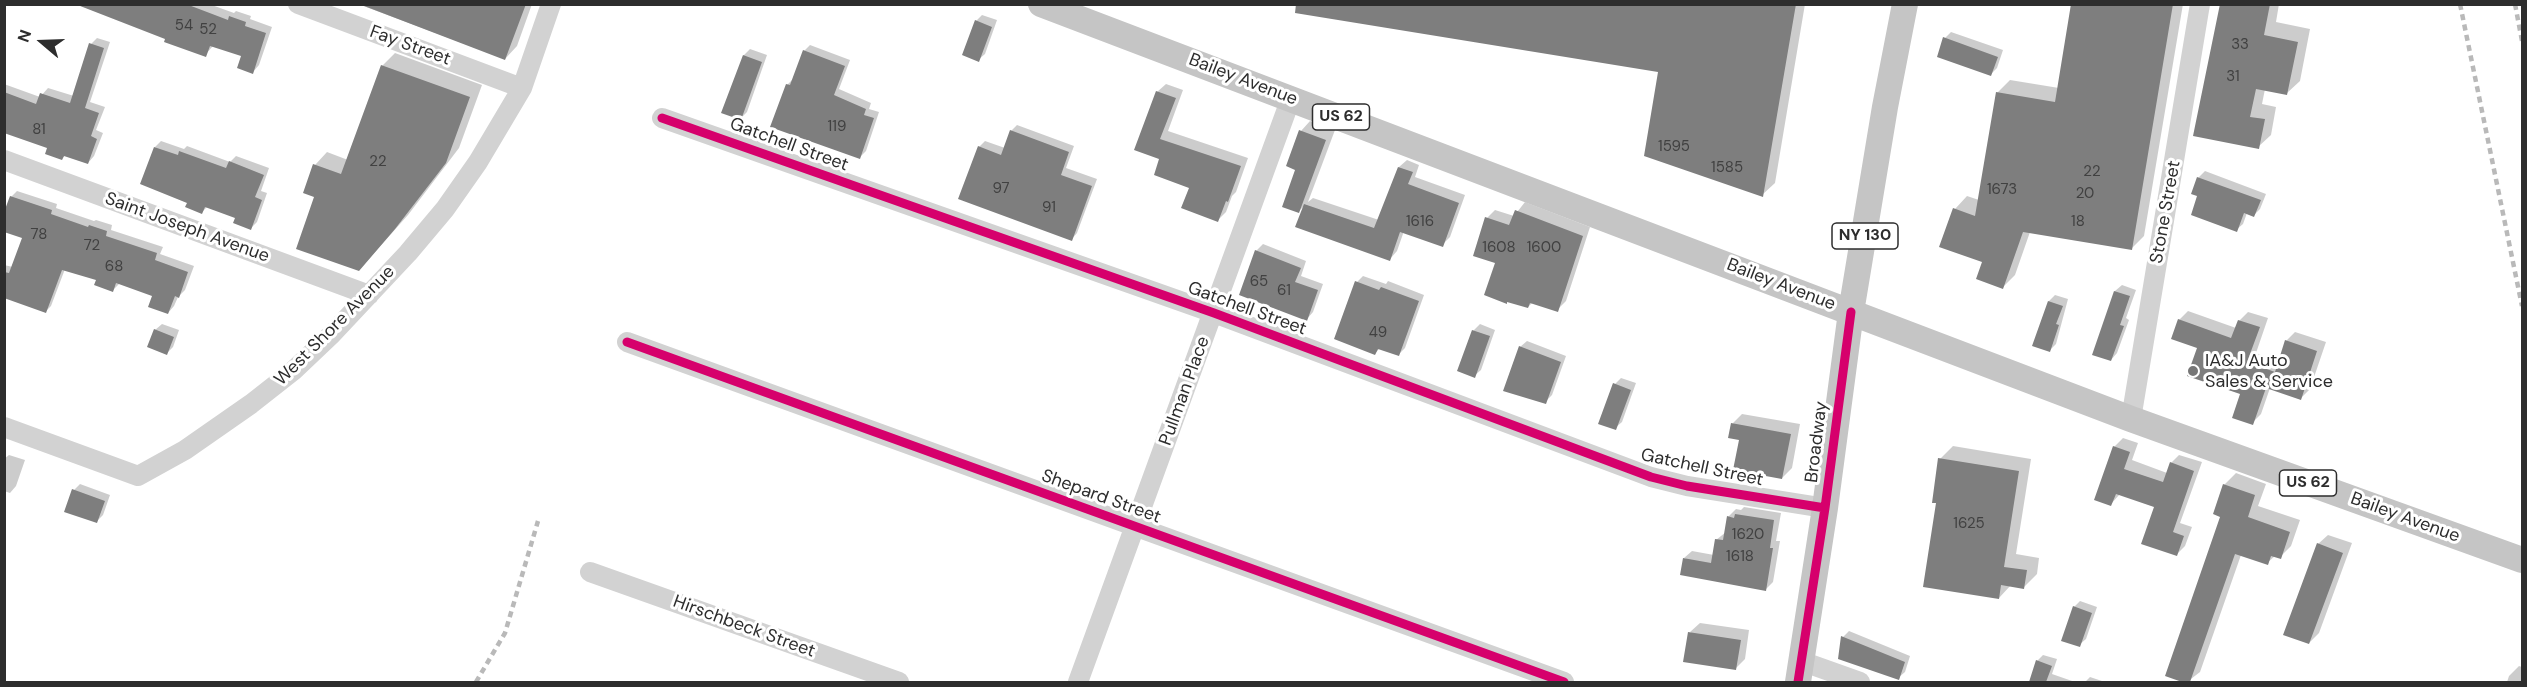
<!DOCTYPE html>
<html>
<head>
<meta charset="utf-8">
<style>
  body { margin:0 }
  #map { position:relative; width:2527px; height:687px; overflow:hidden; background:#fff; font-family:"DM Sans",sans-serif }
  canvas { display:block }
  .frame { position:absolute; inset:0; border:6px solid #2d2d2d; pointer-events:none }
  .north { position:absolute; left:12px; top:12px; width:60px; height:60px; -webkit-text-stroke:4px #fff; paint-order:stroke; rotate:289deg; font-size:16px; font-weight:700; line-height:24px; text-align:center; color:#2d2d2d }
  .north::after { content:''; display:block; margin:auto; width:21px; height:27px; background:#2d2d2d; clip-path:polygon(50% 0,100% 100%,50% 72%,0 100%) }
</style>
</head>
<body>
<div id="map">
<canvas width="2527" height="687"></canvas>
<div class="frame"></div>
<div class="north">N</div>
</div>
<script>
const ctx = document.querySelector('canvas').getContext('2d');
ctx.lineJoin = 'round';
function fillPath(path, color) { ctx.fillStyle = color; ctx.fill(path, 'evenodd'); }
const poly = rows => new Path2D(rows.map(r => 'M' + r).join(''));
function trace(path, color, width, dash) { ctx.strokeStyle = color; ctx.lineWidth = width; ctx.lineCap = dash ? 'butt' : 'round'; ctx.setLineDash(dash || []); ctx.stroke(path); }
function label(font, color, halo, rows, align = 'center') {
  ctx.font = font + ' "DM Sans",sans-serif'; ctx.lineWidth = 6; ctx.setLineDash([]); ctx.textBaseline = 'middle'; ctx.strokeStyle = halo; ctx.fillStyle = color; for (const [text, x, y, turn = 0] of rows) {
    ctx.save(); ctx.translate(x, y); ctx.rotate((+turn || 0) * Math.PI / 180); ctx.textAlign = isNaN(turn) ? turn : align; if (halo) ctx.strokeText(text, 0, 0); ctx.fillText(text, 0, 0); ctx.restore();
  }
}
fillPath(poly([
  [76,4,209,4,234,13,236,11,251,16,250,19,272,27,259,65,253,72,243,55,213,46,205,55,167,38],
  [358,4,532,4,517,46,505,59],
  [1296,4,1805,4,1775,183,1762,195,1659,71],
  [2073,4,2183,4,2144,236,2131,249,2030,232,2015,275,2003,287,1984,261,1955,209,1967,196,1979,200,1997,93,2010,80,2059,88],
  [2221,4,2279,4,2276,22,2310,29,2300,81,2287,93,2265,89,2262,104,2276,107,2271,135,2258,147,2195,135],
  [982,15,997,20,985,54,978,60,976,21],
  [1951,32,2003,50,1997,68,1991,74,1945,38],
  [97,38,110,42,90,102,105,107,96,130,103,133,94,156,88,163,66,155,62,158,49,147,4,132,4,84,40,97,48,88,74,96,91,44],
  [810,45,850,60,839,89,871,103,869,109,879,112,866,151,860,157,787,85,793,79,804,51],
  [750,49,767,55,747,112,741,118,744,55],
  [395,53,482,85,459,148,408,215,359,270,316,196,315,165,327,152,348,160,382,66],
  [1166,84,1183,90,1168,131,1248,158,1236,192,1232,196,1226,212,1218,220,1191,187,1161,158,1136,149,1157,92],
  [1310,121,1335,130,1308,202,1313,198,1379,220,1399,167,1407,160,1419,165,1415,177,1465,195,1450,237,1442,245,1404,231,1397,251,1390,259,1305,205,1299,211,1297,169,1301,131],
  [1017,125,1074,146,1066,168,1097,179,1077,233,1071,240,979,147,985,141,1005,148,1011,131],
  [161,141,184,149,187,146,230,162,236,156,269,168,261,191,267,193,257,222,251,228,237,217,208,206,202,212,189,202,155,147],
  [2205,171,2266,194,2260,209,2254,215,2247,213,2243,224,2236,230,2199,195,2198,178],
  [17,191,57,204,56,208,94,221,96,220,112,225,111,230,163,247,160,254,194,266,185,290,178,297,174,306,168,313,154,296,120,283,113,290,98,279,65,269,51,306,45,312,4,295,4,265,13,267,24,238,11,197],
  [1525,202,1590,227,1566,301,1557,310,1533,302,1528,307,1497,262,1487,218,1495,210,1514,216],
  [1263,244,1306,261,1301,276,1323,284,1313,312,1307,319,1256,251],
  [1363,276,1386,284,1388,281,1424,295,1405,348,1398,355,1380,348,1375,353,1357,282],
  [2122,285,2136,290,2126,318,2129,320,2117,353,2111,360,2115,291],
  [2055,295,2068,299,2056,344,2050,350,2049,301],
  [2188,311,2236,328,2239,321,2248,312,2268,318,2256,353,2280,362,2286,341,2295,332,2326,342,2310,389,2301,398,2270,388,2261,414,2252,423,2242,393,2198,347,2179,320],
  [162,324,179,330,173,347,167,353,155,330],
  [1480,324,1495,330,1481,370,1474,376,1473,331],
  [1527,341,1566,356,1552,395,1545,402,1520,347],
  [1621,378,1636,383,1622,422,1615,428,1615,384],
  [1742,414,1800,424,1792,468,1782,478,1741,439,1733,423],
  [2123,438,2138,443,2132,460,2167,473,2171,463,2179,455,2202,462,2180,523,2192,527,2185,546,2176,555,2156,506,2120,494,2111,504,2114,447],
  [1953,446,2031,459,2016,554,2039,558,2037,574,2024,587,2011,585,1999,598,1938,502,1940,459],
  [9,455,25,460,16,486,10,493,4,491,4,459],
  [2236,473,2266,484,2258,506,2300,520,2291,546,2280,557,2275,556,2267,563,2241,555,2200,672,2187,682,2166,675,2222,516,2224,485],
  [80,484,110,495,103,515,96,522,74,490],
  [1744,507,1781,513,1776,541,1780,541,1773,582,1766,589,1684,558,1692,551,1714,555,1716,540,1726,532,1728,517,1736,509,1741,510],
  [2328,535,2352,543,2319,633,2309,643,2318,544],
  [2080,601,2097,607,2086,639,2079,645,2074,607],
  [1700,623,1749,630,1745,659,1735,669,1690,632],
  [1849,631,1910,656,1905,672,1898,678,1843,637],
  [2043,655,2057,659,2052,674,2075,682,2030,682,2037,661],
  [2519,666,2522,667,2522,682,2507,682,2509,676],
  [2090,677,2105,682,2085,682]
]), '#0003');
fillPath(poly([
  [75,4,186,4,228,20,229,16,246,22,245,26,266,33,253,74,237,68,241,56,210,46,206,57,164,42,165,39],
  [359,4,526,4,505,60],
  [1296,4,1796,4,1763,197,1644,156,1658,72,1295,13],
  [2071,4,2173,4,2132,250,2023,232,2003,289,1976,279,1982,262,1939,247,1953,208,1975,216,1996,92,2055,102],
  [2220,4,2270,4,2264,35,2298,42,2287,95,2256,89,2250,117,2265,119,2259,149,2193,136],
  [975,20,992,27,979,62,962,55],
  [1943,37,1998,57,1991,76,1937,57],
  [89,43,104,48,85,108,99,113,91,136,97,139,88,164,64,156,62,160,45,154,47,148,4,133,4,92,36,104,40,93,70,103],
  [803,50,845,66,834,95,866,109,864,115,874,118,860,159,770,127,786,84,790,85],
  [743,55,762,62,741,120,721,113],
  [381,65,470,97,446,163,395,229,359,271,296,249,314,197,303,193,313,164,341,174],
  [1156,91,1176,98,1160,139,1241,166,1228,202,1226,201,1218,222,1181,208,1189,188,1154,175,1159,159,1134,150],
  [1010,130,1069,152,1061,175,1092,186,1072,241,958,199,978,146,1001,155],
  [1299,130,1326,140,1299,213,1282,207,1295,170,1286,166],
  [154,147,178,155,179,151,226,168,229,161,264,175,255,197,262,200,251,230,233,223,235,218,205,207,202,214,185,207,187,203,140,184],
  [1398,167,1413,172,1408,184,1459,203,1443,247,1400,232,1390,261,1295,227,1304,204,1374,228],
  [2197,177,2261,200,2254,217,2244,213,2237,232,2191,215,2197,196,2191,194],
  [10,196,52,210,51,214,88,227,89,225,107,231,106,236,157,253,155,260,188,272,179,298,175,296,168,314,148,307,152,296,116,283,113,292,94,285,96,280,62,270,46,313,4,298,4,272,9,273,22,238,4,232,4,212],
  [1515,210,1583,236,1558,312,1530,303,1528,308,1507,302,1507,304,1484,295,1495,263,1473,256,1485,217,1509,225],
  [1255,250,1301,268,1295,282,1318,290,1307,321,1239,295],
  [1355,281,1379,290,1381,287,1419,301,1399,356,1378,349,1375,355,1334,339],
  [2114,291,2130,296,2120,325,2124,326,2111,361,2092,355],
  [2048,301,2063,306,2056,324,2059,325,2050,352,2032,346],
  [2178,319,2231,338,2238,320,2260,327,2247,362,2275,372,2285,340,2317,351,2301,400,2266,388,2253,425,2232,418,2240,394,2187,376,2197,348,2171,339],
  [154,329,174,337,167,355,147,347],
  [1472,330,1490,336,1475,378,1457,371],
  [1519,346,1561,362,1546,404,1503,391],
  [1613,383,1631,390,1616,430,1598,424],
  [1731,423,1791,434,1782,479,1733,470,1739,440,1728,438],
  [2113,446,2130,452,2124,469,2163,482,2170,462,2194,471,2173,532,2184,536,2177,556,2141,544,2154,507,2116,494,2111,506,2094,500],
  [1938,458,2019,471,2004,567,2027,570,2024,589,2001,585,1999,599,1923,587,1936,503,1932,503],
  [2223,484,2255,495,2248,517,2290,532,2281,559,2271,556,2268,565,2235,554,2190,682,2182,682,2165,676,2220,517,2213,514],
  [72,489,105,501,97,523,64,512],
  [1735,514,1774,520,1770,548,1773,548,1766,591,1680,575,1683,558,1711,563,1715,539,1723,540,1727,516,1734,518],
  [2317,543,2343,553,2309,644,2283,635],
  [2073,606,2092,613,2080,647,2061,641],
  [1688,632,1741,640,1736,670,1683,662],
  [1841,636,1905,662,1899,680,1838,659],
  [2036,660,2052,666,2046,682,2029,682]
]), '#7e7e7e');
trace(poly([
  [298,4,522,88],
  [662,118,1214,313,1651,477,1687,486,1825,508],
  [4,160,369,295],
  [627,342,1564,682],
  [2131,419,2200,4],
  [4,427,138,476,185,450,251,404,293,371,332,334,408,253,445,209,478,162,522,88,551,4],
  [590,572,899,682],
  [1801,661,1860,682],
  [1078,682,1291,98]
]), '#d2d2d2', 20);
trace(poly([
  [1041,4,2131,419,2522,560],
  [1798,682,1825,508,1851,312,1885,107,1905,4]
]), '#c5c5c5', 26);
trace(poly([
  [2460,4,2522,306],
  [2515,4,2522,41],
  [476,682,505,633,538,521]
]), '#b9b9b9', 4.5, [6, 4.5]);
trace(poly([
  [662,118,1214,313,1651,477,1687,486,1825,508],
  [627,342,1564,682],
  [1798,682,1825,508,1851,312]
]), '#d6006c', 9);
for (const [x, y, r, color] of [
  [2193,371,6,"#767676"]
]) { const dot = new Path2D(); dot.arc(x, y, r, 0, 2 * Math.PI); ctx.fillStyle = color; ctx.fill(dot); trace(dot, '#fff', 2); }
label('15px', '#414141', null, [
  ["54",184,26],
  ["52",208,30],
  ["33",2240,45],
  ["31",2233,77],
  ["119",837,127],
  ["81",39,130],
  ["1595",1674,147],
  ["22",378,162],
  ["1585",1727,168],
  ["22",2092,172],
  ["97",1001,189],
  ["1673",2002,190],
  ["20",2085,194],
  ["91",1049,208],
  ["1616",1420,222],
  ["18",2078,222],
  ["78",39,235],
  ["72",92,246],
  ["1608",1499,248],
  ["1600",1544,248],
  ["68",114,267],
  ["65",1259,282],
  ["61",1284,291],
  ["49",1378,333],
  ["1625",1969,524],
  ["1620",1748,535],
  ["1618",1740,557]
]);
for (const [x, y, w] of [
  [1341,117,57],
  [1865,236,66],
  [2308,483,57]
]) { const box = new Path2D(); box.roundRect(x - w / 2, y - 13, w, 26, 4.5); ctx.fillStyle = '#fff'; ctx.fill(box); trace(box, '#2d2d2d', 1.5); }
label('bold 16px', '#2d2d2d', null, [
  ["US 62",1341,117],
  ["NY 130",1865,236],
  ["US 62",2308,483]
]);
label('18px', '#2d2d2d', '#fff', [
  ["Fay Street",410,46,20],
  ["Bailey Avenue",1243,80,21],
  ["Gatchell Street",789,145,20],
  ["Stone Street",2166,212,-80],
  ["Saint Joseph Avenue",187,228,20],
  ["Bailey Avenue",1781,285,21],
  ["Gatchell Street",1247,309,20],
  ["West Shore Avenue",335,326,-45],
  ["Pullman Place",1185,391,-70],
  ["Broadway",1817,442,-83],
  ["Gatchell Street",1702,468,12],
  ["Shepard Street",1101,497,20],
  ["Bailey Avenue",2405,518,20],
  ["Hirschbeck Street",744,627,20]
]);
label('18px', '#2d2d2d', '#fff', [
  ["IA&J Auto",2205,361],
  ["Sales & Service",2205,382]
], 'left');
</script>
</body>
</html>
